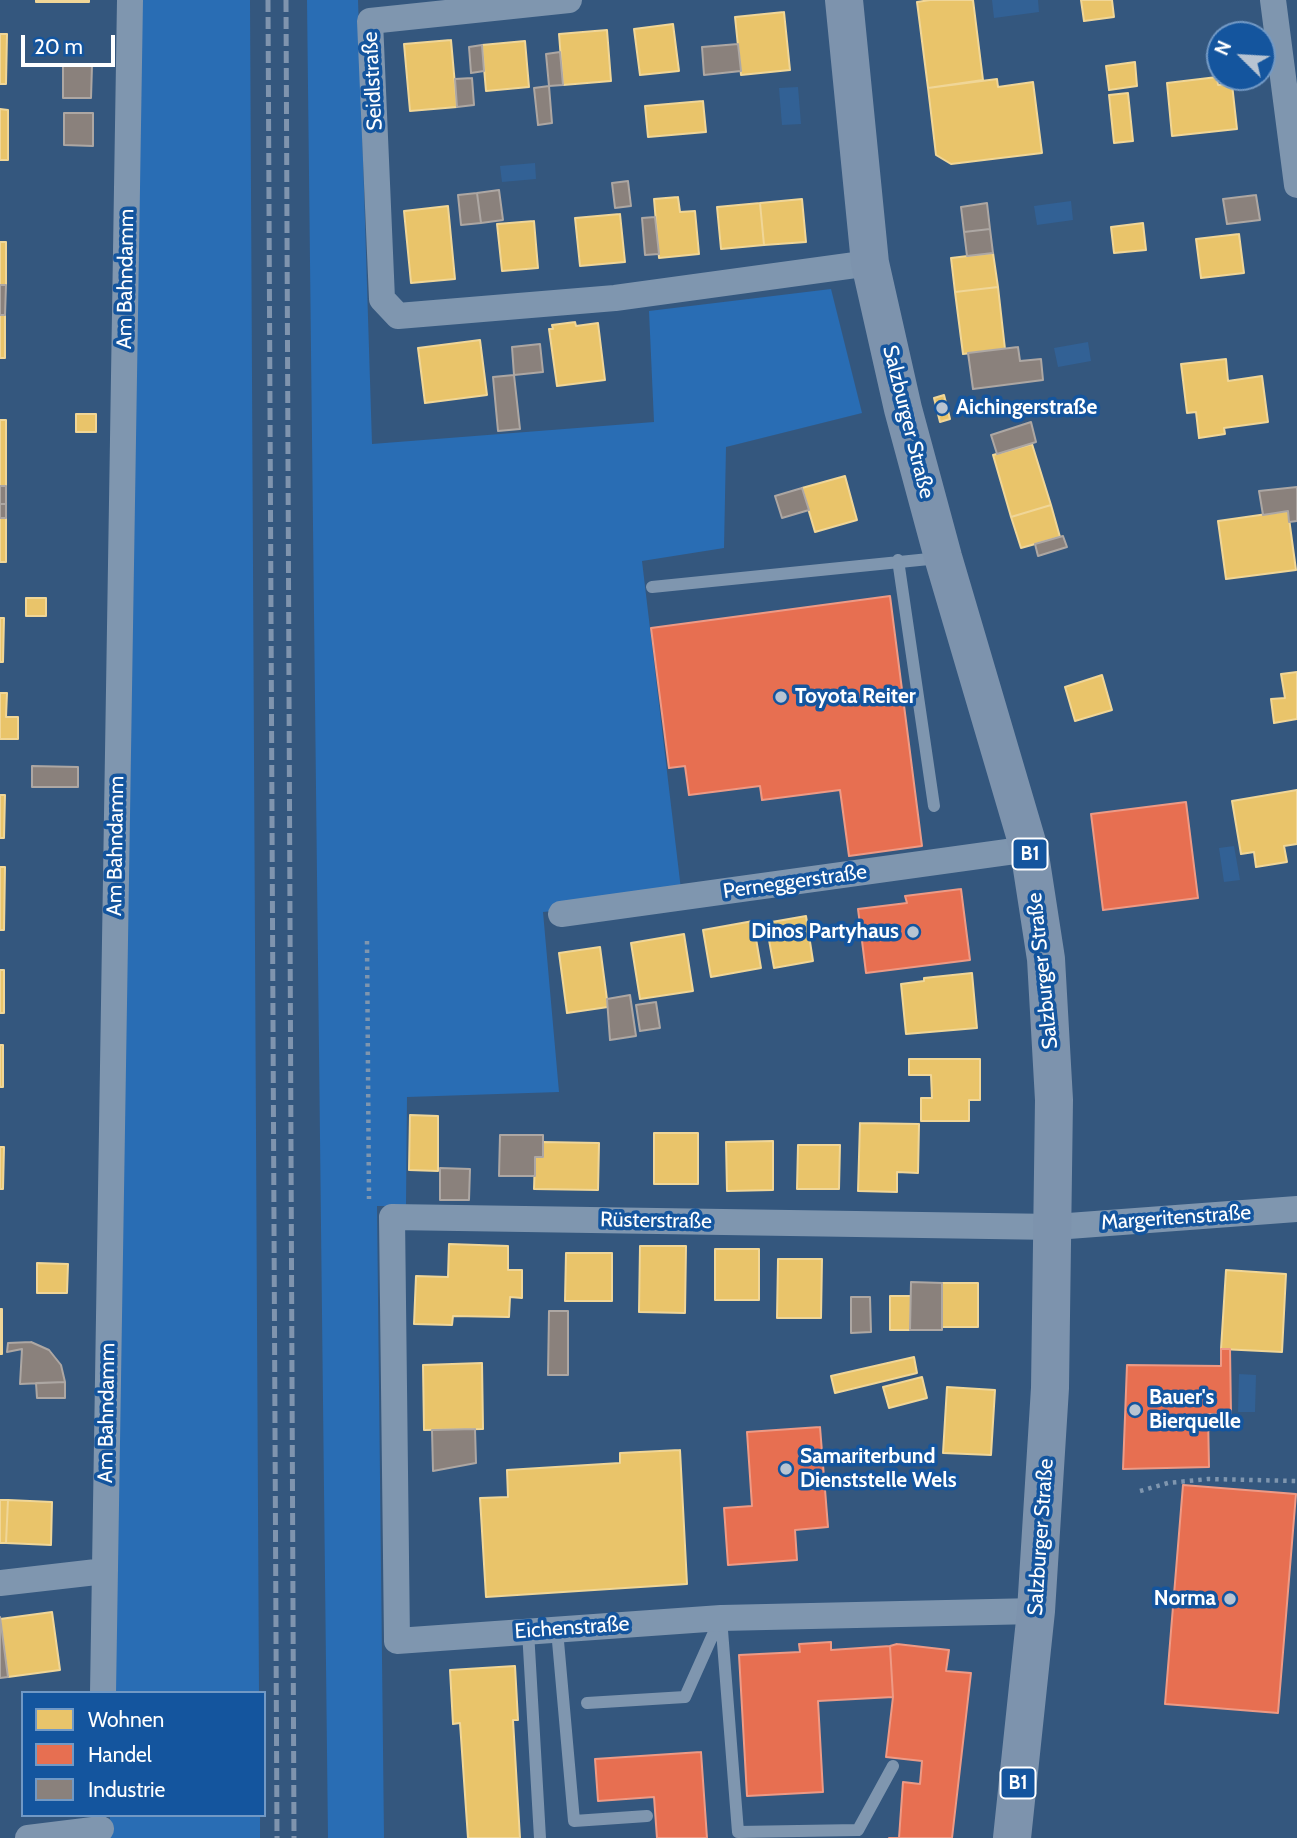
<!DOCTYPE html>
<html>
<head>
<meta charset="utf-8">
<style>
	body { margin:0 }
	#map { position:relative; width:1297px; height:1838px; overflow:hidden; background:#34577e; font-family:Cabin,sans-serif }
	canvas { display:block }
	.legend { position:absolute; left:21px; top:1691px; width:245px; height:126px; box-sizing:border-box; background:#14559e; border:2px solid #7299c5; margin:0; padding:9px 12px; list-style:none; font-size:21px; color:#fff }
	.legend li { display:flex; align-items:center; gap:14px; height:35px }
	.legend b { width:35px; border:2px solid #7299c5 }
	.north { position:absolute; left:1206px; top:21px; width:70px; height:70px; box-sizing:border-box; background:#14559e; border:2px solid #7299c5; border-radius:50%; rotate:294deg; font-size:19px; font-weight:700; line-height:28px; text-align:center; color:#fff }
	.north::after { content:''; display:block; margin:auto; width:24px; height:32px; background:#b8c4d2; clip-path:polygon(50% 0,100% 100%,50% 72%,0 100%) }
	.scale { position:absolute; left:21px; top:35px; width:94px; height:32px; box-sizing:border-box; border:4px solid #fff; border-top:0; padding-left:9px; font-size:21px; line-height:24px; white-space:nowrap; color:#fff; -webkit-text-stroke:5px #14559e; paint-order:stroke }
</style>
</head>
<body>
<div id="map">
<canvas width="1297" height="1838"></canvas>
<ul class="legend">
<li><b style="height:19px;background:#e9c46a"></b>Wohnen</li>
<li><b style="height:19px;background:#e76f51"></b>Handel</li>
<li><b style="height:19px;background:#8a817c"></b>Industrie</li>
</ul>
<div class="north">N</div>
<div class="scale">20 m</div>
</div>
<script>
const ctx = document.querySelector('canvas').getContext('2d');
ctx.lineJoin = 'round';
function paint(path, color) {
  ctx.fillStyle = color;
  ctx.fill(path, 'evenodd');
}
function toPath(rows) {
  const path = new Path2D();
  for (const r of rows) {
    path.moveTo(r[0], r[1]);
    for (let i = 2; i < r.length; i += 2) path.lineTo(r[i], r[i + 1]);
  }
  return path;
}
function strokePath(path, color, width, dash) {
  ctx.strokeStyle = color;
  ctx.lineWidth = width;
  ctx.lineCap = dash ? 'butt' : 'round';
  ctx.setLineDash(dash || []);
  ctx.stroke(path);
}
function write(font, color, halo, rows, align = 'center') {
  ctx.font = font + ' Cabin,sans-serif';
  ctx.lineWidth = 7;
  ctx.setLineDash([]);
  ctx.textBaseline = 'middle';
  ctx.strokeStyle = halo;
  ctx.fillStyle = color;
  for (const [text, x, y, turn = 0] of rows) {
    ctx.save();
    ctx.translate(x, y);
    ctx.rotate((+turn || 0) * Math.PI / 180);
    ctx.textAlign = isNaN(turn) ? turn : align;
    if (halo) ctx.strokeText(text, 0, 0);
    ctx.fillText(text, 0, 0);
    ctx.restore();
  }
}
const green = toPath([
	[136,0,250,0,259,1693,112,1693],
	[307,0,358,0,372,444,654,422,649,311,831,289,862,413,726,447,724,548,642,561,682,898,543,912,559,1092,407,1097,406,1206,377,1206,384,1838,328,1838],
	[110,1815,260,1815,260,1838,109,1838]
]);
const water = toPath([
	[992,0,1038,0,1039,12,994,18],
	[798,87,801,124,782,125,779,88],
	[535,163,536,179,502,182,500,166],
	[1071,201,1073,220,1037,225,1034,206],
	[1088,342,1091,361,1058,367,1054,348],
	[1234,846,1240,880,1224,882,1219,848],
	[1239,1374,1256,1375,1255,1412,1238,1412]
]);
const homes = toPath([
	[36,0,89,0,89,2,36,2,36,0],
	[930,0,973,0,983,80,928,88,917,2,930,0],
	[1081,0,1112,0,1114,17,1084,21,1081,0],
	[784,12,790,70,741,75,735,17,784,12],
	[673,24,679,71,640,75,634,29,673,24],
	[607,30,611,81,563,85,559,34,607,30],
	[0,34,7,34,6,84,0,84,0,34],
	[451,40,457,107,410,111,404,44,451,40],
	[525,41,529,87,486,91,482,45,525,41],
	[1135,62,1137,86,1109,90,1106,66,1135,62],
	[1217,77,1218,85,1232,84,1237,129,1172,136,1167,83,1217,77],
	[997,79,998,87,1033,82,1042,153,951,164,936,155,928,88,997,79],
	[1128,93,1133,141,1114,143,1109,95,1128,93],
	[703,101,706,132,648,137,645,106,703,101],
	[0,109,8,110,8,160,0,160,0,109],
	[678,197,680,212,695,211,699,254,659,258,654,199,678,197],
	[802,199,806,242,764,245,760,203,802,199],
	[760,203,764,245,721,249,717,207,760,203],
	[448,206,455,279,411,283,404,211,448,206],
	[620,214,625,262,580,266,575,218,620,214],
	[534,221,538,268,502,271,497,224,534,221],
	[1143,223,1146,250,1114,253,1111,227,1143,223],
	[1239,234,1244,273,1201,278,1196,239,1239,234],
	[0,242,6,242,6,285,0,285,0,242],
	[993,253,998,287,955,292,951,258,993,253],
	[998,287,1005,349,963,354,955,292,998,287],
	[0,315,5,315,5,358,0,358,0,315],
	[575,322,576,326,598,323,605,380,557,386,549,329,553,329,552,325,575,322],
	[480,340,487,395,425,403,418,348,480,340],
	[1226,359,1228,381,1262,376,1268,422,1224,428,1225,434,1199,438,1196,412,1187,413,1181,364,1226,359],
	[944,395,950,419,940,422,934,398,944,395],
	[76,414,96,414,96,432,76,432,76,414],
	[0,420,6,420,6,486,0,486,0,420],
	[1032,444,1051,505,1011,517,993,455,1032,444],
	[845,476,857,520,815,532,802,488,845,476],
	[1051,505,1060,537,1021,548,1011,517,1051,505],
	[1288,511,1296,570,1226,579,1218,521,1288,511],
	[0,518,6,518,6,562,0,562,0,518],
	[26,598,46,598,46,616,26,616,26,598],
	[0,618,4,618,3,662,0,662,0,618],
	[1297,672,1297,719,1274,723,1271,699,1285,698,1281,674,1297,672],
	[1102,675,1112,710,1075,721,1065,687,1102,675],
	[0,693,7,693,6,717,18,717,18,739,0,739,0,693],
	[1297,790,1297,844,1284,846,1287,862,1256,867,1254,852,1241,854,1232,801,1297,790],
	[0,795,5,795,4,838,0,838,0,795],
	[0,867,5,867,4,930,0,930,0,867],
	[806,916,813,961,774,968,766,923,806,916],
	[753,921,761,968,711,977,703,930,753,921],
	[684,934,693,991,640,999,631,943,684,934],
	[600,947,608,1007,567,1013,559,953,600,947],
	[0,970,4,970,4,1013,0,1013,0,970],
	[972,973,977,1028,906,1034,901,984,924,981,924,978,972,973],
	[0,1045,3,1045,3,1087,0,1087,0,1045],
	[909,1059,980,1059,980,1100,969,1100,969,1121,921,1121,921,1098,932,1098,931,1075,909,1075,909,1059],
	[410,1115,438,1116,438,1171,409,1170,410,1115],
	[860,1123,919,1124,918,1173,897,1172,897,1192,858,1191,860,1123],
	[654,1133,698,1133,698,1184,654,1184,654,1133],
	[773,1141,773,1190,727,1191,726,1142,773,1141],
	[543,1142,599,1143,598,1190,534,1189,535,1157,543,1157,543,1142],
	[798,1145,840,1145,839,1189,797,1189,798,1145],
	[0,1147,4,1147,3,1189,0,1189,0,1147],
	[449,1244,508,1246,508,1270,522,1270,522,1298,510,1297,509,1317,453,1316,452,1325,414,1324,416,1276,448,1277,449,1244],
	[640,1246,686,1246,685,1313,639,1312,640,1246],
	[715,1249,759,1249,759,1300,715,1300,715,1249],
	[566,1253,612,1253,612,1301,565,1301,566,1253],
	[778,1259,822,1259,821,1318,777,1318,778,1259],
	[37,1263,68,1264,67,1293,37,1293,37,1263],
	[1226,1270,1286,1274,1282,1352,1221,1349,1226,1270],
	[942,1283,978,1283,978,1327,942,1327,942,1283],
	[890,1296,911,1296,910,1330,890,1330,890,1296],
	[0,1309,2,1309,2,1354,0,1354,0,1309],
	[914,1357,917,1373,835,1393,831,1376,914,1357],
	[482,1363,483,1429,424,1430,423,1365,482,1363],
	[922,1377,927,1398,889,1408,883,1387,922,1377],
	[947,1387,995,1390,991,1455,943,1453,947,1387],
	[680,1450,687,1584,486,1597,480,1498,508,1497,507,1470,620,1463,620,1453,680,1450],
	[0,1500,8,1500,6,1543,0,1543,0,1500],
	[8,1500,52,1502,51,1545,6,1543,8,1500],
	[52,1612,60,1670,8,1677,0,1619,52,1612],
	[515,1666,518,1720,513,1720,520,1838,468,1838,460,1723,453,1724,450,1670,515,1666]
]);
const shops = toPath([
	[890,596,922,846,849,856,840,790,762,800,760,786,689,795,685,766,669,768,651,628,890,596],
	[1186,802,1198,898,1103,910,1091,814,1186,802],
	[961,889,970,960,866,973,858,909,907,903,905,896,961,889],
	[1221,1349,1230,1349,1231,1414,1208,1414,1209,1467,1123,1469,1127,1365,1221,1366,1221,1349],
	[820,1427,828,1527,795,1530,797,1560,728,1565,724,1508,752,1506,747,1432,820,1427],
	[1183,1485,1296,1494,1278,1713,1165,1704,1183,1485],
	[831,1642,831,1650,890,1646,893,1697,818,1701,823,1792,747,1796,739,1655,800,1652,799,1644,831,1642],
	[897,1644,949,1650,946,1671,971,1673,952,1838,889,1838,899,1838,903,1782,920,1784,922,1761,886,1757,893,1697,890,1646,897,1644],
	[701,1752,707,1838,657,1838,654,1797,598,1801,595,1759,701,1752]
]);
const industry = toPath([
	[738,44,741,71,704,75,702,47,738,44],
	[482,45,484,71,471,73,469,47,482,45],
	[560,52,563,85,549,86,546,54,560,52],
	[63,65,92,66,91,98,63,98,63,65],
	[472,78,474,105,457,107,455,79,472,78],
	[549,86,552,123,538,125,534,88,549,86],
	[64,113,93,113,93,146,64,145,64,113],
	[628,181,631,206,615,208,612,183,628,181],
	[499,190,503,220,481,223,477,193,499,190],
	[477,193,481,223,461,225,458,195,477,193],
	[1256,195,1260,220,1227,224,1223,199,1256,195],
	[987,203,990,229,964,232,961,207,987,203],
	[655,217,659,254,645,255,642,218,655,217],
	[990,229,993,253,967,256,964,232,990,229],
	[0,285,6,285,5,315,0,315,0,285],
	[540,344,543,372,514,375,512,347,540,344],
	[1018,347,1020,361,1041,359,1043,380,973,389,968,353,1018,347],
	[514,375,520,429,498,431,493,377,514,375],
	[1031,422,1036,442,997,454,991,435,1031,422],
	[0,486,6,486,6,504,0,504,0,486],
	[1297,487,1297,521,1289,522,1288,511,1263,515,1259,491,1297,487],
	[802,488,809,510,782,518,775,496,802,488],
	[0,504,6,504,6,518,0,518,0,504],
	[1063,536,1067,547,1038,556,1035,544,1063,536],
	[32,766,78,767,78,787,32,787,32,766],
	[630,995,636,1036,610,1040,607,999,630,995],
	[656,1002,660,1028,640,1031,636,1005,656,1002],
	[500,1135,543,1135,543,1157,535,1157,535,1176,499,1176,500,1135],
	[440,1168,470,1169,469,1200,440,1200,440,1168],
	[911,1282,942,1283,942,1330,910,1330,911,1282],
	[851,1297,870,1297,871,1332,851,1333,851,1297],
	[549,1311,568,1311,568,1375,548,1375,549,1311],
	[31,1342,49,1350,61,1365,65,1382,20,1384,22,1349,7,1352,8,1343,31,1342],
	[65,1382,65,1398,37,1398,36,1383,65,1382],
	[475,1429,476,1463,433,1471,432,1430,475,1429],
	[0,1617,8,1677,0,1678,0,1617]
]);
const path = toPath([
	[367,941,369,1199],
	[1140,1491,1168,1483,1208,1479,1297,1481]
]);
const service = toPath([
	[898,560,934,806],
	[652,587,939,558],
	[721,1618,738,1832,858,1830,893,1766],
	[557,1630,574,1821,647,1816],
	[528,1631,540,1838],
	[587,1703,685,1697,719,1621]
]);
const minor = toPath([
	[569,0,370,21,382,299,398,316,615,298,870,263],
	[1273,0,1297,185],
	[561,914,1029,849],
	[0,1583,105,1571],
	[1036,1611,721,1618,397,1641,392,1217,1055,1227,1297,1209],
	[103,1693,130,0],
	[28,1838,101,1829]
]);
const primary = toPath([
	[844,0,870,263,903,409,943,557,1029,849,1046,959,1054,1100,1050,1388,1036,1611,1012,1838]
]);
const rail = toPath([
	[268,0,277,1838],
	[286,0,294,1838]
]);
const markers = [
	[942,408,7,"#b8c4d2"],
	[781,697,7,"#b8c4d2"],
	[913,932,7,"#b8c4d2"],
	[1135,1410,7,"#b8c4d2"],
	[786,1469,7,"#b8c4d2"],
	[1230,1599,7,"#b8c4d2"]
];
const shields = [
	[1030,854,35],
	[1018,1783,35]
];
const shieldNames = [
	["B1",1030,854],
	["B1",1018,1783]
];
const streetNames = [
	["Seidlstraße",373,81,-93],
	["Am Bahndamm",126,279,-89],
	["Salzburger Straße",908,422,76],
	["Am Bahndamm",116,846,-89],
	["Perneggerstraße",795,882,-8],
	["Salzburger Straße",1043,971,-96],
	["Margeritenstraße",1176,1218,-4],
	["Rüsterstraße",656,1221,1],
	["Am Bahndamm",107,1413,-89],
	["Salzburger Straße",1041,1537,-86],
	["Eichenstraße",572,1628,-4]
];
const poiNames = [
	["Aichingerstraße",956,408],
	["Toyota Reiter",795,697],
	["Dinos Partyhaus",899,932,"right"],
	["Bauer's",1149,1398],
	["Bierquelle",1149,1422],
	["Samariterbund",800,1457],
	["Dienststelle Wels",800,1481],
	["Norma",1216,1599,"right"]
];
paint(green, '#296db4');
paint(water, '#326195');
paint(homes, '#e9c46a');
strokePath(homes, '#f0d697', 2);
paint(shops, '#e76f51');
strokePath(shops, '#ee9a85', 2);
paint(industry, '#8a817c');
strokePath(industry, '#ada7a3', 2);
strokePath(path, '#7f96af', 4.5, [3.5, 5]);
strokePath(service, '#7f96af', 12);
strokePath(minor, '#7f96af', 26);
strokePath(primary, '#7d93ad', 38);
strokePath(rail, '#7f94ae', 5, [12, 5]);
for (const [x, y, r, color] of markers) {
  const dot = new Path2D();
  dot.arc(x, y, r, 0, 2 * Math.PI);
  ctx.fillStyle = color;
  ctx.fill(dot);
  strokePath(dot, '#14559e', 2.5);
}
for (const [x, y, w] of shields) {
  const box = new Path2D();
  box.roundRect(x - w / 2, y - 15.5, w, 31, 5);
  ctx.fillStyle = '#14559e';
  ctx.fill(box);
  strokePath(box, '#fff', 2);
}
write('bold 19px', '#fff', null, shieldNames);
write('21px', '#fff', '#14559e', streetNames);
write('bold 21px', '#fff', '#14559e', poiNames, 'left');
</script>
</body>
</html>
